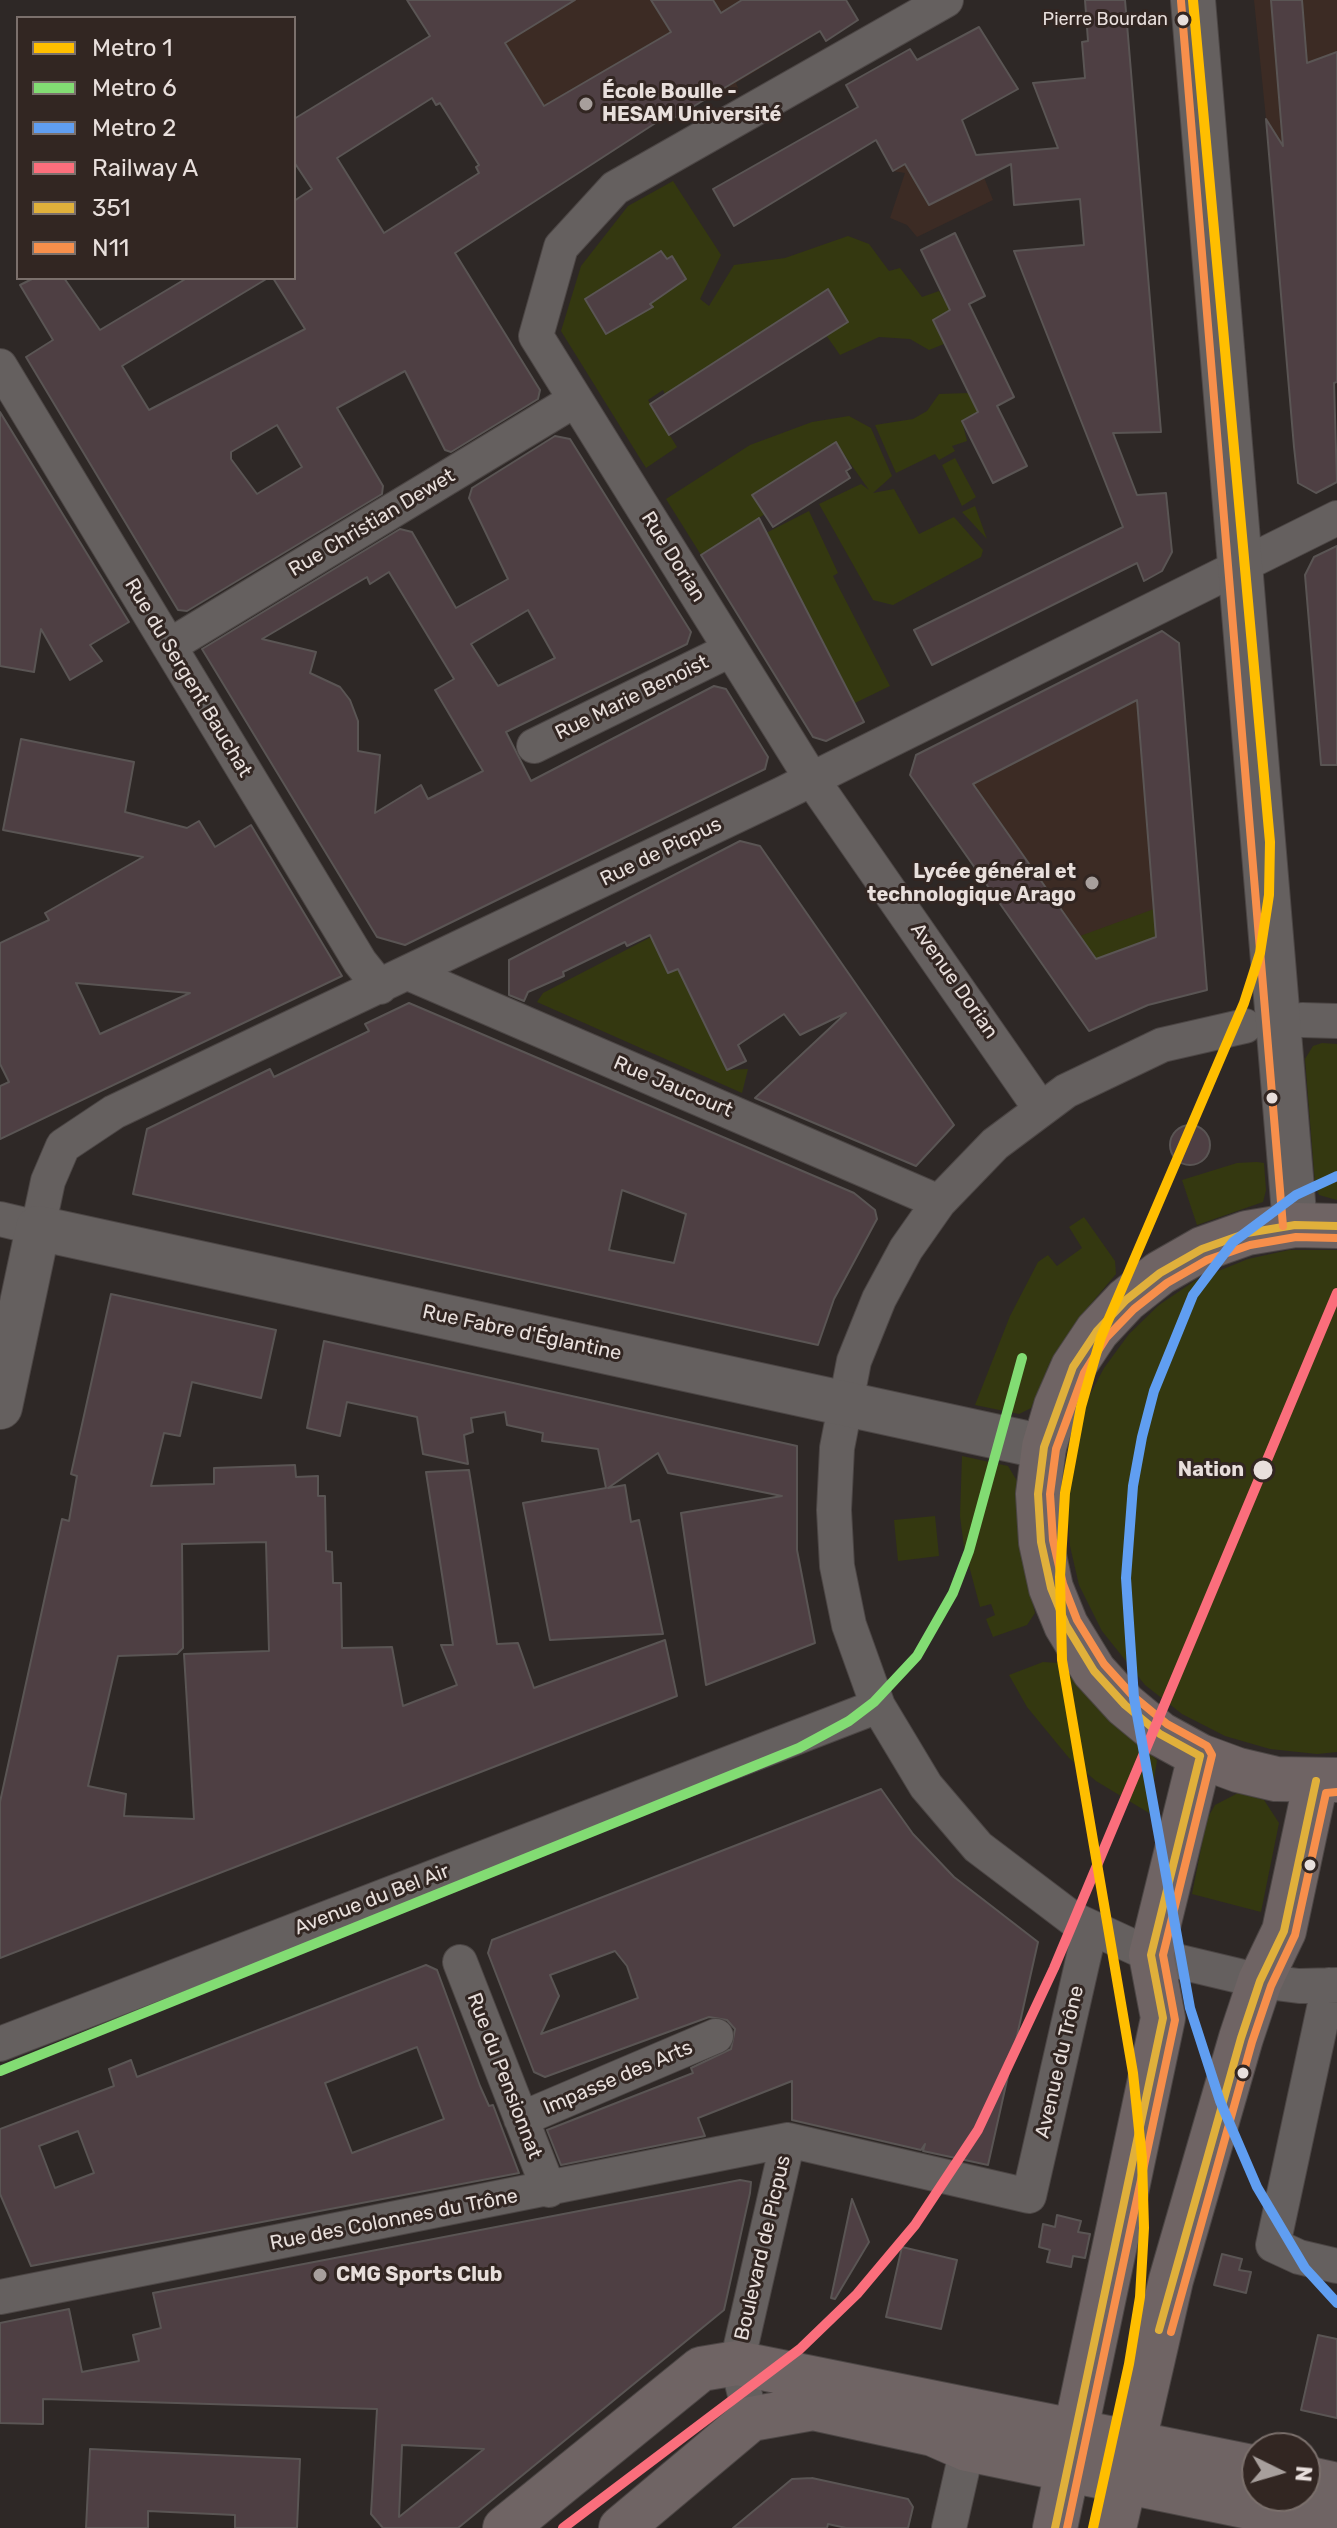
<!DOCTYPE html>
<html>
<head>
<meta charset="utf-8">
<style>
	body { margin:0 }
	#map { position:relative; width:1337px; height:2528px; overflow:hidden; background:#2e2826; font-family:Rubik,sans-serif }
	canvas { display:block }
	.legend { position:absolute; left:16px; top:16px; width:280px; height:264px; box-sizing:border-box; background:#322622; border:2px solid #7b706c; margin:0; padding:10px 14px; list-style:none; font-size:24px; color:#e8dfdc }
	.legend li { display:flex; align-items:center; gap:16px; height:40px }
	.legend b { width:40px; border:2px solid #7b706c }
	.north { position:absolute; left:1241px; top:2432px; width:80px; height:80px; box-sizing:border-box; background:#322622; border:2px solid #7b706c; border-radius:50%; rotate:95deg; font-size:22px; font-weight:700; line-height:32px; text-align:center; color:#e8dfdc }
	.north::after { content:''; display:block; margin:auto; width:28px; height:36px; background:#a79f9c; clip-path:polygon(50% 0,100% 100%,50% 72%,0 100%) }
</style>
</head>
<body>
<div id="map">
<canvas width="1337" height="2528"></canvas>
<ul class="legend">
<li><b style="height:10px;background:#ffbe00"></b>Metro 1</li>
<li><b style="height:10px;background:#82dc73"></b>Metro 6</li>
<li><b style="height:10px;background:#609ef1"></b>Metro 2</li>
<li><b style="height:10px;background:#fb6e7c"></b>Railway A</li>
<li><b style="height:10px;background:#e0b03b"></b>351</li>
<li><b style="height:10px;background:#f78f4b"></b>N11</li>
</ul>
<div class="north">N</div>
</div>
<script>
const ctx = document.querySelector('canvas').getContext('2d');
ctx.lineJoin = 'round';
function paint(path, color) {
  ctx.fillStyle = color;
  ctx.fill(path, 'evenodd');
}
function toPath(rows) {
  const path = new Path2D();
  for (const r of rows) {
    if (r.length === 3) {
      path.moveTo(r[0] + r[2], r[1]);
      path.arc(r[0], r[1], r[2], 0, 2 * Math.PI);
      continue;
    }
    path.moveTo(r[0], r[1]);
    for (let i = 2; i < r.length; i += 2) path.lineTo(r[i], r[i + 1]);
  }
  return path;
}
function strokePath(path, color, width, dash) {
  ctx.strokeStyle = color;
  ctx.lineWidth = width;
  ctx.lineCap = dash ? 'butt' : 'round';
  ctx.setLineDash(dash || []);
  ctx.stroke(path);
}
function write(font, color, halo, rows, align = 'center') {
  ctx.font = font + ' Rubik,sans-serif';
  ctx.lineWidth = 6;
  ctx.setLineDash([]);
  ctx.textBaseline = 'middle';
  ctx.strokeStyle = halo;
  ctx.fillStyle = color;
  for (const [text, x, y, turn = 0] of rows) {
    ctx.save();
    ctx.translate(x, y);
    ctx.rotate((+turn || 0) * Math.PI / 180);
    ctx.textAlign = isNaN(turn) ? turn : align;
    if (halo) ctx.strokeText(text, 0, 0);
    ctx.fillText(text, 0, 0);
    ctx.restore();
  }
}
const built = toPath([
	[407,0,846,0,858,20,826,41,820,32,736,83,738,88,721,98,718,93,674,118,671,113,534,202],
	[1254,0,1337,0,1337,233,1266,119],
	[910,49,952,116,964,127,993,200,917,237,907,225,890,218,905,173,893,171,846,85],
	[1162,631,1179,643,1207,990,1148,1005,1089,1031,910,775,916,755]
]);
const green = toPath([
	[673,181,721,255,700,299,709,306,734,265,785,258,848,236,869,244,889,271,900,268,922,297,939,291,950,310,933,320,944,344,929,350,910,339,879,337,840,355,826,335,827,290,665,394,663,390,648,400,677,447,646,468,561,331,581,266,628,206],
	[969,393,978,412,962,421,967,441,952,446,955,451,939,460,935,454,896,473,875,425,913,419,927,411,939,394],
	[849,416,871,428,892,476,873,493,894,489,919,534,954,517,983,550,981,557,893,605,873,600,819,504,861,484,869,490,836,443,753,495,765,514,701,555,666,499,750,445,812,422],
	[955,458,976,497,962,506,942,465],
	[975,506,987,539,962,512],
	[809,511,838,573,833,576,890,686,855,703,766,533],
	[1154,909,1156,937,1096,959,1080,936],
	[651,937,668,973,678,969,727,1070,748,1069,742,1093,537,1002,543,993],
	[1322,1043,1337,1044,1337,1200,1319,1195,1315,1184,1305,1059,1313,1046],
	[1257,1162,1264,1163,1266,1190,1263,1202,1197,1225,1182,1180,1237,1163],
	[1084,1217,1115,1261,1116,1274,1078,1319,1050,1362,1031,1408,1019,1414,975,1405,1010,1316,1038,1262,1048,1255,1057,1266,1082,1248,1069,1227],
	[1289,1250,1337,1250,1337,1752,1317,1754,1270,1749,1225,1736,1182,1714,1145,1685,1102,1631,1079,1585,1070,1546,1066,1498,1071,1451,1084,1406,1104,1368,1129,1334,1159,1305,1196,1280,1248,1259],
	[962,1456,1008,1466,1017,1481,1022,1558,1035,1613,1027,1625,993,1637,986,1619,995,1615,991,1604,980,1607,964,1547,960,1516],
	[935,1516,939,1556,898,1561,894,1520],
	[1043,1662,1059,1663,1067,1668,1093,1702,1157,1760,1149,1813,1096,1781,1069,1758,1027,1707,1009,1675],
	[1238,1793,1264,1800,1279,1823,1261,1912,1192,1894,1207,1819,1215,1805]
]);
const building = toPath([
	[407,0,575,0,505,43,544,106,671,32,651,0,713,0,721,13,742,0,846,0,858,20,826,41,820,31,674,118,671,113,455,253,540,390,538,399,451,452,445,450,405,371,337,408,383,486,382,494,187,611,178,610,26,357,53,340,20,285,34,278,64,278,100,330,187,278,268,278,122,366,149,410,305,329,273,278,294,278,294,201,312,189,294,162,294,119,430,36,407,0],
	[432,98,436,105,440,103,479,165,476,167,479,173,384,233,337,158,432,98],
	[277,425,302,467,257,494,231,459,231,452,277,425],
	[1085,0,1125,0,1161,432,1113,433,1137,495,1166,493,1172,552,1162,571,1144,581,1137,563,932,665,914,630,1123,527,1014,251,1084,245,1080,199,1014,205,1011,164,929,205,905,164,893,171,876,140,734,226,713,189,858,107,846,85,910,49,917,60,979,27,1018,89,962,120,976,155,1058,148,1033,83,1085,78,1082,42,1088,41,1085,0],
	[1271,0,1302,0,1307,63,1337,52,1337,382,1334,383,1337,482,1316,493,1298,483,1294,447,1266,119,1283,146,1271,0],
	[955,233,985,296,969,304,1014,397,997,406,1027,466,993,483,962,421,978,412,933,320,950,310,921,250,955,233],
	[661,251,667,259,672,256,686,279,650,304,653,307,606,334,585,299,661,251],
	[828,289,848,322,669,435,650,404,828,289],
	[0,412,129,622,90,645,102,661,70,680,41,629,34,672,0,666,0,412],
	[555,436,570,439,691,632,687,644,506,732,531,781,714,686,726,689,768,757,765,769,405,945,377,937,202,649,400,529,412,532,456,608,508,579,469,498,472,488,555,436],
	[389,572,454,679,435,690,483,771,428,799,421,785,375,813,380,755,358,751,358,721,350,700,340,687,310,673,316,652,262,639,367,577,370,584,389,572],
	[528,610,555,658,498,686,471,644,528,610],
	[836,442,851,468,846,471,850,478,773,527,752,495,836,442],
	[759,518,864,722,826,741,813,737,701,555,759,518],
	[1337,546,1337,765,1321,765,1305,575,1314,557,1337,546],
	[1162,631,1179,643,1207,990,1148,1005,1089,1031,910,775,916,755,1162,631],
	[1137,700,1156,937,1096,959,973,784,1137,700],
	[21,739,134,762,125,812,187,828,199,821,215,847,251,825,342,976,0,1139,0,1086,9,1082,0,1064,0,943,49,920,45,913,143,857,3,830,21,739],
	[76,983,190,993,100,1034,76,983],
	[740,841,760,846,954,1125,916,1166,755,1098,846,1013,800,1035,784,1014,738,1045,746,1061,727,1070,678,969,668,973,650,935,627,946,625,942,563,972,564,976,528,992,524,1001,509,995,509,960,740,841],
	[409,1003,854,1193,875,1210,877,1219,834,1299,818,1345,133,1194,147,1129,270,1069,274,1077,369,1031,365,1024,409,1003],
	[622,1190,686,1214,674,1263,609,1250,622,1190],
	[1190,1145,20],
	[111,1294,276,1330,261,1398,192,1382,180,1436,164,1433,151,1486,214,1484,214,1468,295,1465,296,1477,318,1476,318,1496,325,1496,326,1551,332,1552,333,1583,341,1583,342,1648,392,1647,403,1706,457,1685,441,1645,453,1645,426,1472,469,1470,497,1644,518,1643,534,1688,665,1640,677,1696,0,1958,0,1802,62,1519,69,1521,77,1476,71,1474,111,1294],
	[266,1542,269,1651,184,1654,194,1819,124,1816,126,1794,88,1786,118,1656,177,1654,183,1648,182,1544,266,1542],
	[324,1341,797,1446,797,1550,815,1643,706,1685,681,1513,782,1496,668,1473,658,1453,608,1488,625,1485,631,1522,639,1520,663,1634,550,1640,523,1503,606,1488,598,1449,542,1441,543,1433,507,1425,505,1412,471,1418,473,1432,464,1435,468,1464,423,1454,417,1417,347,1402,340,1436,307,1428,324,1341],
	[881,1789,913,1834,954,1877,1038,1942,988,2165,923,2151,925,2144,921,2150,792,2120,792,2081,698,2118,705,2136,561,2165,547,2130,693,2073,691,2068,731,2049,735,2029,727,2020,709,2017,545,2077,534,2072,488,1953,492,1940,881,1789],
	[615,1951,627,1966,638,1998,541,2034,559,1996,550,1975,615,1951],
	[426,1965,437,1970,480,2086,489,2106,493,2105,519,2173,31,2266,0,2194,0,2129,114,2086,109,2069,131,2060,137,2077,426,1965],
	[417,2047,444,2119,352,2153,325,2083,417,2047],
	[78,2131,94,2173,55,2188,39,2146,78,2131],
	[740,2180,751,2182,750,2193,724,2310,458,2528,383,2528,371,2514,377,2409,43,2399,43,2424,0,2423,0,2323,69,2309,82,2372,139,2361,133,2335,161,2328,153,2293,740,2180],
	[402,2445,484,2449,399,2517,402,2445],
	[852,2199,869,2242,835,2299,831,2298,852,2199],
	[1057,2215,1081,2221,1078,2232,1090,2234,1085,2258,1073,2256,1071,2267,1047,2262,1050,2250,1039,2247,1043,2224,1055,2227,1057,2215],
	[902,2247,957,2260,941,2329,886,2317,902,2247],
	[1222,2254,1242,2259,1239,2270,1251,2272,1246,2293,1214,2285,1222,2254],
	[1318,2335,1337,2339,1337,2418,1301,2410,1318,2335],
	[90,2449,300,2459,297,2528,235,2528,235,2515,148,2511,148,2528,86,2528,90,2449],
	[812,2478,908,2499,913,2507,908,2528,846,2528,828,2524,827,2528,733,2528,792,2479,812,2478]
]);
const street = toPath([
	[946,0,615,188,561,247,536,336,811,778,1040,1108],
	[0,366,360,962,380,987],
	[169,646,575,400],
	[534,746,730,650],
	[408,973,939,1202],
	[1302,1020,1337,1021],
	[1245,1026,1162,1045,1066,1091,995,1144,939,1202,906,1249,879,1299,854,1361,837,1448,834,1510,837,1566,849,1625,878,1706,926,1786,978,1847,1073,1919,1151,1955,1260,1981,1299,1986,1337,1985],
	[0,1219,38,1228,48,1181,63,1146,114,1112,782,794,1337,518],
	[460,1962,549,2190],
	[1329,1985,1273,2245,1299,2257,1337,2266],
	[0,2044,878,1706],
	[521,2119,716,2036],
	[0,2297,788,2140,1029,2196,1090,1929],
	[751,2419,737,2363,788,2140],
	[949,2528,972,2427]
]);
const secondary = toPath([
	[1193,0,1295,1225],
	[0,1407,38,1228,1044,1447]
]);
const primary = toPath([
	[1337,1226,1295,1225,1247,1233,1202,1249,1160,1273,1126,1300,1097,1331,1073,1367,1056,1406,1044,1447,1038,1494,1041,1542,1051,1588,1066,1625,1094,1671,1125,1705,1160,1734,1200,1756,1238,1770,1276,1779,1337,1780],
	[1305,2478,1337,2485],
	[505,2528,701,2369,737,2363,1257,2468],
	[621,2528,751,2419,813,2408,933,2434,967,2449,1337,2525],
	[1055,2528,1163,2018,1151,1955,1200,1756],
	[1114,2528,1171,2280,1241,2038,1260,1981,1284,1931,1316,1781]
]);
const bus1 = toPath([
	[1200,1756,1160,1734,1125,1705,1094,1671,1066,1625,1051,1588,1041,1542,1038,1494,1044,1447,1073,1367,1097,1331,1126,1300,1160,1273,1202,1249,1247,1233,1295,1225,1337,1226],
	[1159,2330,1241,2038,1260,1981,1284,1931,1316,1781],
	[1055,2528,1163,2018,1151,1955,1200,1756]
]);
const bus2 = toPath([
	[1181,1,1283,1226],
	[1171,2332,1252,2042,1271,1986,1295,1935,1326,1793,1337,1792],
	[1067,2528,1175,2020,1163,1955,1212,1755,1207,1746,1167,1724,1133,1696,1104,1664,1077,1620,1063,1584,1053,1540,1050,1494,1056,1449,1084,1373,1106,1338,1134,1309,1167,1283,1207,1260,1250,1245,1296,1237,1337,1238]
]);
const rail1 = toPath([
	[563,2528,800,2349,857,2294,915,2225,978,2130,1054,1968,1337,1293]
]);
const metro1 = toPath([
	[1093,2528,1129,2364,1140,2297,1144,2228,1142,2158,1133,2073,1062,1660,1060,1577,1065,1493,1081,1407,1101,1337,1244,1003,1260,953,1269,895,1270,842,1193,0]
]);
const metro2 = toPath([
	[0,2071,799,1748,849,1721,874,1702,917,1656,953,1593,969,1551,1022,1358]
]);
const metro3 = toPath([
	[1337,1176,1296,1195,1233,1242,1193,1295,1154,1391,1142,1437,1133,1486,1126,1578,1134,1698,1190,2008,1220,2101,1257,2187,1305,2268,1337,2303]
]);
const markers = [
	[1183,20,7,"#e8dfdc"],
	[586,104,8,"#a79f9c"],
	[1092,883,8,"#a79f9c"],
	[1272,1098,7,"#e8dfdc"],
	[1263,1470,11,"#e8dfdc"],
	[1310,1865,7,"#e8dfdc"],
	[1243,2073,7,"#e8dfdc"],
	[320,2275,8,"#a79f9c"]
];
const busNames = [
	["Pierre Bourdan",1168,20]
];
const poiNames = [
	["École Boulle -",602,92],
	["HESAM Université",602,115],
	["Lycée général et",1076,872,"right"],
	["technologique Arago",1076,895,"right"],
	["CMG Sports Club",336,2275]
];
const streetNames = [
	["Rue Christian Dewet",372,523,-31],
	["Rue Dorian",673,557,58],
	["Rue du Sergent Bauchat",188,678,59],
	["Rue Marie Benoist",632,698,-26],
	["Rue de Picpus",661,852,-26],
	["Avenue Dorian",954,981,55],
	["Rue Jaucourt",673,1087,23],
	["Rue Fabre d'Églantine",522,1333,12],
	["Avenue du Bel Air",372,1900,-21],
	["Avenue du Trône",1060,2062,-77],
	["Rue du Pensionnat",504,2076,69],
	["Impasse des Arts",618,2078,-23],
	["Rue des Colonnes du Trône",394,2220,-11],
	["Boulevard de Picpus",763,2248,-77]
];
const stopNames = [
	["Nation",1244,1470]
];
paint(built, '#3c2b24');
paint(green, '#343810');
paint(building, '#4e3f43');
strokePath(building, '#5a5554', 2);
strokePath(street, '#4c4645', 36);
strokePath(secondary, '#4c4645', 46);
strokePath(primary, '#4c4645', 46);
strokePath(street, '#65605f', 34);
strokePath(secondary, '#65605f', 44);
strokePath(primary, '#6f6464', 44);
strokePath(bus1, '#e0b03b', 8);
strokePath(bus2, '#f78f4b', 8);
strokePath(rail1, '#fb6e7c', 10);
strokePath(metro1, '#ffbe00', 10);
strokePath(metro2, '#82dc73', 10);
strokePath(metro3, '#609ef1', 10);
for (const [x, y, r, color] of markers) {
  const dot = new Path2D();
  dot.arc(x, y, r, 0, 2 * Math.PI);
  ctx.fillStyle = color;
  ctx.fill(dot);
  strokePath(dot, '#322622', 3);
}
write('18px', '#e8dfdc', '#322622', busNames, 'right');
write('bold 20px', '#e8dfdc', '#322622', poiNames, 'left');
write('20px', '#e8dfdc', '#322622', streetNames);
write('bold 20px', '#e8dfdc', '#322622', stopNames, 'right');
</script>
</body>
</html>
